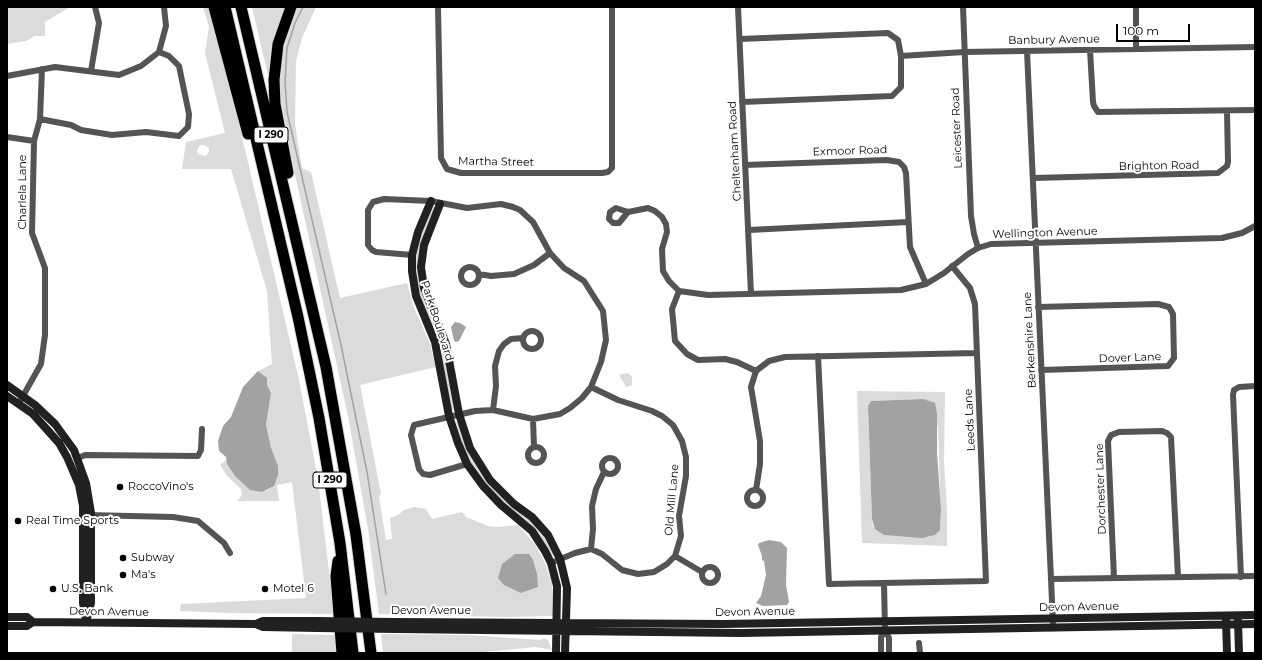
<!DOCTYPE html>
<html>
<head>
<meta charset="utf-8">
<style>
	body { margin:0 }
	#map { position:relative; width:1262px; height:660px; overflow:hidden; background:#fff; font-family:Montserrat,sans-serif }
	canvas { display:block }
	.frame { position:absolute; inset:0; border:8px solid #000; pointer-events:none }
	.scale { position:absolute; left:1116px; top:24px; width:74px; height:18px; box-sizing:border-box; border:2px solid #000; border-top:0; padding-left:5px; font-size:12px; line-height:14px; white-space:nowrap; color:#000; -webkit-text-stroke:3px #fff; paint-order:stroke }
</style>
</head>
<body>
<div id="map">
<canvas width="1262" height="660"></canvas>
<div class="frame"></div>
<div class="scale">100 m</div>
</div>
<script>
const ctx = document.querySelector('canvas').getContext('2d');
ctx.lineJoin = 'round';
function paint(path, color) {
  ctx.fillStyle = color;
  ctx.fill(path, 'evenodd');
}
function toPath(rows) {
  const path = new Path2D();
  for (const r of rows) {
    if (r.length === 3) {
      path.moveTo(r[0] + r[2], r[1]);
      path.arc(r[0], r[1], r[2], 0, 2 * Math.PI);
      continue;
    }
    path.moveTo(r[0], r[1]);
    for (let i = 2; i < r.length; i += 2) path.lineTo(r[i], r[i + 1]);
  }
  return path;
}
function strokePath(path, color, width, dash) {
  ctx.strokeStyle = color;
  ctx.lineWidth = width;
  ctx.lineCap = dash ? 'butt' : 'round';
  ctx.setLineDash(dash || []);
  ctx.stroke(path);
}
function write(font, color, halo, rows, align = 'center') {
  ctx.font = font + ' Montserrat,sans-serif';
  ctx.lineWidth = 4;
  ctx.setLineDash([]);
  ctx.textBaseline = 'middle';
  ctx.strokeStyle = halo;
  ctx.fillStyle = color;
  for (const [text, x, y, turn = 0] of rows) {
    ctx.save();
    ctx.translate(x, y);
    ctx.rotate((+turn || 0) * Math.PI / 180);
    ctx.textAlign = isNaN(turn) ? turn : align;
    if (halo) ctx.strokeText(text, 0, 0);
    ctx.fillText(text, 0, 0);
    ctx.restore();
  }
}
const green = toPath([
	[7,7,70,7,45,22,45,36,35,36,26,41,7,44],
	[203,7,210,7,219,39,299,380,318,479,334,614,231,613,180,611,181,604,306,598,292,482,277,485,279,501,237,501,242,495,241,489,227,476,220,465,226,460,227,464,266,491,274,486,271,449,266,425,271,393,260,372,258,371,272,364,267,291,231,169,182,169,186,142,225,133,205,53,209,27],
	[200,145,204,145,209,148,209,152,206,156,198,154,197,150],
	[252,7,286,7,270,84],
	[295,7,316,7,302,38,296,61,295,124,302,168,311,172,340,298,407,283,413,305,430,344,436,367,360,385,381,494,379,497,386,540,392,539,390,518,398,515,404,510,414,507,426,509,432,519,462,512,466,517,488,526,498,527,518,525,535,544,545,563,552,583,553,616,503,617,379,614,368,529,348,416,281,111,278,83,280,58,287,31],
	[432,206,434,206,435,208,422,241,421,292,442,343,454,408,453,410,451,408,439,345,420,299,415,262,417,243],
	[628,373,632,377,632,385,626,387,619,375],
	[857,391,945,392,944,461,947,511,947,546,862,543],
	[923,399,938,427,941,523,929,537,884,535,873,526,872,519,868,408,871,401],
	[456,422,458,423,474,461,480,472,528,518,544,537,554,556,552,556,513,511,489,488,472,466,465,452],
	[292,634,336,635,337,653,292,653],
	[381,634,468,635,541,640,543,638,548,640,552,650,536,647,473,653,383,653]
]);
const water = toPath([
	[455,322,460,323,466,327,459,341,456,342,454,341,451,327],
	[258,371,267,378,267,385,271,393,266,425,271,448,278,466,278,475,274,486,262,492,250,490,235,476,227,464,226,457,219,451,218,441,223,426,231,417,243,387],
	[923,399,935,403,937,414,937,453,941,510,940,530,935,535,922,538,884,535,875,529,872,519,868,406,871,401],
	[769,540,781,542,787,548,786,585,789,602,787,605,763,606,756,603,761,596,766,575,764,561,762,560,762,556,758,545,759,543],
	[515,554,529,554,533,560,537,574,538,587,521,593,504,585,498,578,502,564]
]);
const stream = toPath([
	[303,7,295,23,287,48,285,82,287,112,341,345,367,472,386,594]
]);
const street = toPath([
	[438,7,441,158,447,169,461,173,602,173,608,172,612,168,612,7],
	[738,7,751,294],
	[963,7,971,216,974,234,978,248],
	[1136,7,1136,49],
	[740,39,888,33,898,40,901,56,901,87,892,96,742,102],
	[1090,50,1093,102,1094,106,1098,112,1255,110],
	[1027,51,1053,623],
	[901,56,964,52,1255,47],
	[91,71,99,23,95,7],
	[7,76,55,67,119,75,141,66,159,52,166,26,164,7],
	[40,119,71,125,81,130,112,135,146,132,179,136,188,127,189,114,179,66,169,56,159,52],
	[7,137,34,141],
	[745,165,887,160,899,162,904,167,906,173,910,247,926,284],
	[1034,178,1218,173,1227,166,1228,162,1227,111],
	[628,212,619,223,613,223,609,219,610,212,616,208,628,212,648,208,655,211,662,217,666,224,667,232,662,249,663,271,669,281,679,291],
	[749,230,908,222],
	[412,255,376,252,372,250,368,245,368,210,373,202,384,199,431,201,467,208,501,204,513,207,520,210,533,222,550,253,564,268,584,281,603,311,606,340,601,362,591,387,582,398,570,408,560,414,533,419,493,410,475,411,414,425,411,435,419,469,423,474,430,475,467,464],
	[470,276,9],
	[479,274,491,276,514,274,534,265,550,253],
	[679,291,708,295,901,290,926,284,944,273,968,254,978,248,991,244,1222,238,1242,233,1255,226],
	[679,291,672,309,675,341,687,354,698,360,725,359,737,362,756,371,769,361,785,357,977,353],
	[1038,307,1158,304,1169,307,1173,314,1174,358,1168,366,1041,370],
	[532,340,9],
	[818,356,829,584,986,581,975,304,970,288,952,266],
	[756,371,751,387,760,441,760,464,756,490],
	[19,403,41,364,45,335,45,268,32,233,34,141,40,119,42,69],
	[493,410,496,386,495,366,499,351,504,344,511,339,523,338],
	[533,419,534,447],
	[536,455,8],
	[610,466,8],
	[78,458,85,455,198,456,201,450,202,429],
	[755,498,8],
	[87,515,173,517,198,521,224,543,230,553],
	[591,549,593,529,592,506,596,489,604,472],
	[675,556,702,572],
	[551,563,575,553,591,549,602,554,622,570,638,574,654,572,667,564,675,556,681,536,679,516,686,476,686,457,682,441,673,425,662,416,652,411,618,400,591,387],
	[710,575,8],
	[1241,577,1233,395,1234,390,1239,387,1255,386],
	[1114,578,1108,441,1111,435,1119,432,1162,431,1167,433,1171,437,1178,577],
	[1051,579,1255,576],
	[884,583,885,630,889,638,889,653],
	[919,643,920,653],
	[881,653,881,637,885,630]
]);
const secondary = toPath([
	[431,201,418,232,412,255,412,271,416,296,435,342,449,416,458,443,467,464,483,486,501,505,532,531,545,551,551,563,557,586,556,653],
	[440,204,424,245,421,267,424,288,446,344,459,414,470,448,490,480,514,504,532,517,548,535,560,559,567,588,565,653],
	[7,385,35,405,55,424,74,450,86,483,91,513,91,603,86,622],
	[7,396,33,414,59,443,67,457,79,485,83,506,83,603,86,620],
	[7,617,27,617,33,622,256,624,263,627,317,628],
	[1226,620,1227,653],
	[1238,620,1239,653],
	[395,622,723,624,1255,615],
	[256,624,263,621,316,621],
	[7,626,27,626,33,622],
	[396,629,741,633,1255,624]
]);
const highway = toPath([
	[214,7,248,134],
	[225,7,298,317,319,418,340,543,353,653],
	[241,7,326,367,356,535,371,653],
	[288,173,275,104,274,80,278,44,291,7],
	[338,561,336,576,342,653]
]);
const secondaryBridge = toPath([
	[316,621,395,622],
	[317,628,396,629]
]);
const markers = [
	[120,487,4,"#000"],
	[18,521,4,"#000"],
	[123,558,4,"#000"],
	[123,575,4,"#000"],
	[53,589,4,"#000"],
	[265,589,4,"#000"]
];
const shields = [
	[271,135,34],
	[330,480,34]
];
const shieldNames = [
	["I 290",271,135],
	["I 290",330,480]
];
const streetNames = [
	["Banbury Avenue",1054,40,-1],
	["Leicester Road",957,128,-92],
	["Cheltenham Road",735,151,-93],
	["Exmoor Road",850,151,-2],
	["Martha Street",496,162,1],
	["Brighton Road",1159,166,-1],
	["Charlela Lane",23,192,-90],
	["Wellington Avenue",1045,233,-2],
	["Park Boulevard",437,321,72],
	["Berkenshire Lane",1030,340,-93],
	["Dover Lane",1130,358,-2],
	["Leeds Lane",970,420,-93],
	["Dorchester Lane",1101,489,-92],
	["Old Mill Lane",672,500,-85],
	["Devon Avenue",1079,607,-1],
	["Devon Avenue",431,611],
	["Devon Avenue",109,612,1],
	["Devon Avenue",755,612,-1]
];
const poiNames = [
	["RoccoVino's",128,487],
	["Real Time Sports",26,521],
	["Subway",131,558],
	["Ma's",131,575],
	["U.S. Bank",61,589],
	["Motel 6",273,589]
];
paint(green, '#dbdbdb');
paint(water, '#a2a2a2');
strokePath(stream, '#a2a2a2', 1.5);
strokePath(highway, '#dbdbdb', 13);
strokePath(street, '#545454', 6);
strokePath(secondary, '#212121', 8);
strokePath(highway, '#000', 11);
strokePath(secondaryBridge, '#212121', 8);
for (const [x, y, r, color] of markers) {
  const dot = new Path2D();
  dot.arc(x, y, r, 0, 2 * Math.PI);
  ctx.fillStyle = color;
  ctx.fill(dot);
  strokePath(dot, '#fff', 1.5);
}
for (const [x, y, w] of shields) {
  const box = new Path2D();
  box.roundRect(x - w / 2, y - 8, w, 16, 3);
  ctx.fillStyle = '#fff';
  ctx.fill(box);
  strokePath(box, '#000', 1);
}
write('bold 10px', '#000', null, shieldNames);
write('11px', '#000', '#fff', streetNames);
write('11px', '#000', '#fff', poiNames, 'left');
</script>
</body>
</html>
